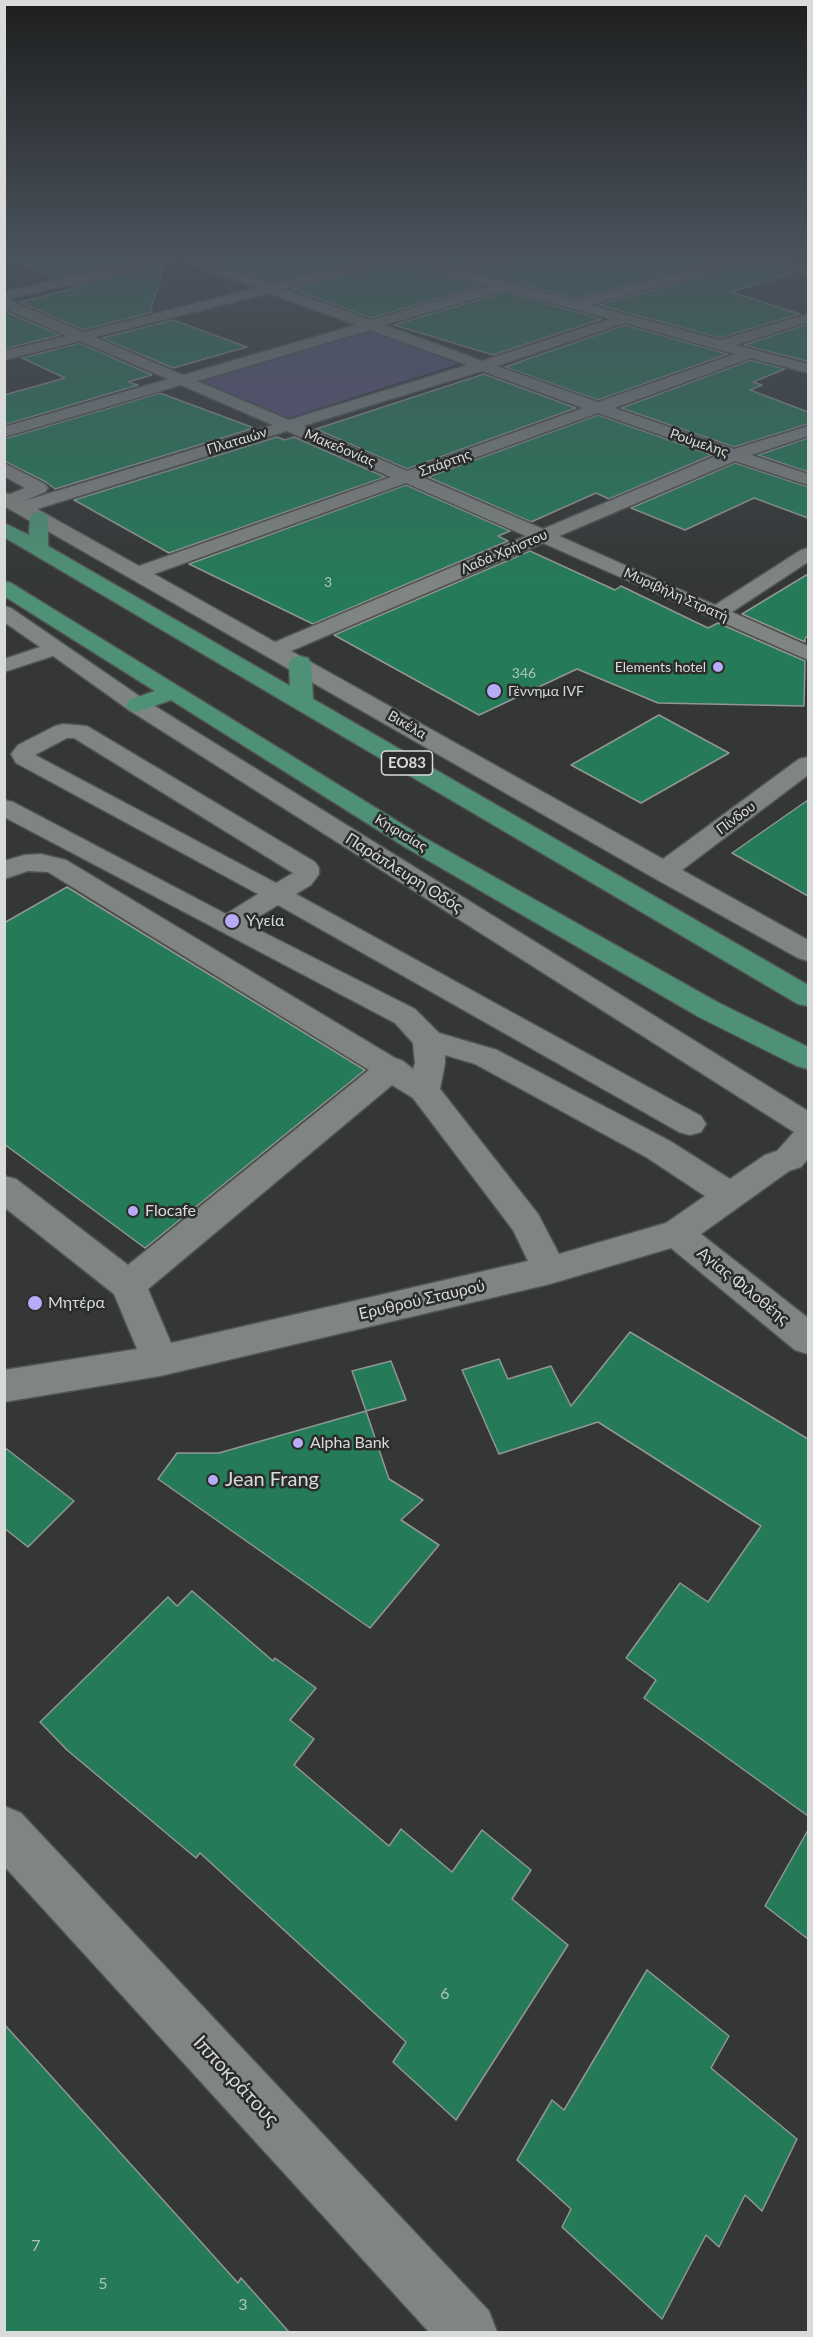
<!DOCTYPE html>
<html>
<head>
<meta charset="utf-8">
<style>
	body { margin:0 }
	#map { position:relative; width:813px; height:2337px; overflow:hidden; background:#343736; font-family:Lato,sans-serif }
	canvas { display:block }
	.frame { position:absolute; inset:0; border:6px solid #d9dbda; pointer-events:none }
</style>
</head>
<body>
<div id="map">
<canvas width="813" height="2337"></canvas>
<div class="frame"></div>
</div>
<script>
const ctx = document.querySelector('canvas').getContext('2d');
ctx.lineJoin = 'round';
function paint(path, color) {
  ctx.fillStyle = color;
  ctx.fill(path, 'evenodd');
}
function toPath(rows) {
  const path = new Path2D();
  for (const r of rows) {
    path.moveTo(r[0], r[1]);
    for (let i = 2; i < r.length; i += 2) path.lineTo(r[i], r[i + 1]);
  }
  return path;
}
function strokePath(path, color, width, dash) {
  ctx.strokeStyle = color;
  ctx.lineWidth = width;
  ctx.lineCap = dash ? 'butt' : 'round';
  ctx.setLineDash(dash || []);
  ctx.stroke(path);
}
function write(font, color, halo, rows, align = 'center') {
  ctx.font = font + ' Lato,sans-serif';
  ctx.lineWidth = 5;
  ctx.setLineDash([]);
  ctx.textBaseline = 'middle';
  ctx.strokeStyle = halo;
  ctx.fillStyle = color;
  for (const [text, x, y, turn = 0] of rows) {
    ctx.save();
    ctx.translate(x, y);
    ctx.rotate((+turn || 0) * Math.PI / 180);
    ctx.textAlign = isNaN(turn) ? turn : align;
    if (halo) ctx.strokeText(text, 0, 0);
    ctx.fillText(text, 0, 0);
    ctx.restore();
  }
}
const green = toPath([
	[368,330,458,364,289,418,196,379]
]);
const building = toPath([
	[4,257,143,257,53,278,4,257],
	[206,257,368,257,271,282,206,257],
	[423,257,479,257,451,265,423,257],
	[511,257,726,257,575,299,475,271,509,262,511,257],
	[396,262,482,286,371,318,292,289,396,262],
	[750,263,791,274,731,292,800,314,720,338,599,305,750,263],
	[165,265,150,311,152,312,83,330,20,302,76,288,72,286,165,265],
	[505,292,602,319,493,355,394,325,505,292],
	[4,311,60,335,4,349,4,311],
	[173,320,247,347,173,368,102,338,173,320],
	[808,324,808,360,806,361,744,345,808,324],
	[625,325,728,354,598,400,505,367,625,325],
	[80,343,152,375,128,382,138,385,4,425,4,395,65,378,22,358,80,343],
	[751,360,785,369,753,382,762,385,750,390,808,412,808,424,734,447,621,408,751,360],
	[484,374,576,408,407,469,316,429,484,374],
	[160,393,254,428,55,489,46,482,4,461,4,439,160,393],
	[598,415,712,455,609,499,596,493,531,522,428,477,598,415],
	[277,437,285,440,294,437,385,477,169,553,74,500,277,437],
	[808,438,808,472,758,455,808,438],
	[735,463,808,487,808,518,754,498,685,530,631,508,735,463],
	[406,485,510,531,498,536,508,541,313,624,189,564,406,485],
	[530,551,615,590,621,586,708,628,718,623,805,661,804,706,658,703,577,669,479,715,334,635,530,551],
	[808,574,808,636,805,638,805,642,742,614,808,574],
	[659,715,729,753,641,803,571,765,659,715],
	[808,800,808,896,732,853,808,800],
	[67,887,365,1070,145,1248,4,1144,4,923,67,887],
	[630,1332,808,1439,808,1816,644,1698,656,1680,626,1658,680,1583,708,1602,761,1526,598,1422,499,1454,462,1370,499,1359,508,1379,551,1366,571,1406,630,1332],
	[391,1361,406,1400,366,1411,352,1371,391,1361],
	[366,1411,389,1479,423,1500,401,1520,439,1545,370,1628,158,1479,177,1453,219,1453,366,1411],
	[4,1447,74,1501,28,1547,4,1528,4,1447],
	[192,1591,273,1661,275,1658,316,1688,290,1720,314,1739,294,1765,389,1846,401,1829,452,1872,482,1830,531,1870,512,1899,568,1945,456,2120,393,2062,406,2042,200,1853,196,1858,67,1750,40,1722,168,1597,177,1606,192,1591],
	[808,1830,808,1939,765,1906,808,1830],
	[647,1970,729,2036,711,2068,797,2139,762,2211,745,2195,719,2247,706,2235,662,2319,562,2227,571,2209,517,2160,552,2100,564,2110,647,1970],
	[4,2024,238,2283,241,2278,289,2332,4,2332,4,2024]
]);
const minor = toPath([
	[153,257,176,257,175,260,7,299,83,332,256,288,179,260,178,257,196,257,271,284,377,257,414,257,451,267,488,257,509,257,508,260,466,271,575,301,735,257,771,257,808,266,808,274,753,260,590,305,720,340,808,314,808,322,736,345,808,364,808,373,751,358,614,408,734,449,808,426,808,436,751,455,808,474,808,485,735,461,559,536,715,605,801,550,808,548,808,562,732,612,808,646,808,660,543,543,291,651,663,859,799,759,808,757,808,775,682,870,808,940,808,961,798,958,654,878,4,506,4,493,10,494,25,488,4,476,4,463,45,484,48,488,45,492,24,501,273,425,181,385,4,437,4,427,168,379,80,341,4,360,4,351,67,336,4,308,4,292,153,257],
	[396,260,490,286,371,320,284,289,396,260],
	[505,290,610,319,482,361,385,325,505,290],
	[269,293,356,325,183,375,95,337,269,293],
	[625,323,735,354,598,402,497,366,625,323],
	[370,330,467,365,289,420,197,381,370,330],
	[482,371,583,408,407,471,303,426,482,371],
	[598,413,718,455,543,529,422,477,598,413],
	[287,431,391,477,139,566,37,509,287,431],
	[406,483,526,536,275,642,154,574,406,483],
	[4,606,11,608,145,700,808,1111,808,1159,801,1167,789,1171,701,1234,808,1318,808,1354,795,1350,671,1248,550,1284,160,1376,4,1402,4,1370,137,1349,114,1294,4,1207,4,1176,16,1179,128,1265,369,1070,48,872,28,871,4,879,4,861,24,855,41,854,66,860,395,1058,403,1061,413,1069,415,1063,413,1043,395,1023,4,817,4,800,13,802,226,914,258,894,16,763,11,754,18,745,55,726,63,724,87,726,315,862,319,868,319,874,311,885,296,894,701,1116,706,1124,701,1132,690,1135,679,1132,278,905,247,924,415,1009,439,1033,497,1050,670,1141,730,1179,765,1155,777,1151,794,1132,129,710,53,656,4,672,4,659,40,647,4,622,4,606],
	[67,738,74,738,293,873,276,883,35,755,67,738],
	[445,1055,475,1064,646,1157,705,1196,666,1223,559,1254,538,1214,440,1089,445,1063,445,1055],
	[392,1085,413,1098,513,1230,528,1261,171,1343,148,1289,392,1085],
	[4,1806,21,1813,489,2311,497,2332,429,2332,4,1866,4,1806]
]);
const major = toPath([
	[39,512,46,514,48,518,48,546,290,686,289,663,292,658,300,656,308,658,311,663,313,699,808,985,808,1006,798,1004,4,537,4,523,29,535,30,518,32,514,39,512],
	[4,581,11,583,423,837,719,1003,808,1047,808,1069,797,1066,699,1017,405,847,171,700,137,712,129,710,126,705,129,700,155,691,4,596,4,581]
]);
const markers = [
	[718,667,6,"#b7abf7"],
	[494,691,8,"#b7abf7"],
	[232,921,8,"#b7abf7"],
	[133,1211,6,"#b7abf7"],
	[35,1303,8,"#b7abf7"],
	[298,1443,6,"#b7abf7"],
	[213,1480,6,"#b7abf7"]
];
const farStreetnames = [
	["Πλαταιών",237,441,-17],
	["Ρούμελης",699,443,19],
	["Μακεδονίας",340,448,23],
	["Σπάρτης",445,463,-20],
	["Λαδά Χρήστου",504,552,-23],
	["Μυριβήλη Στρατή",676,595,24],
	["Βικέλα",407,725,30],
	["Πίνδου",736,818,-37],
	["Κηφισίας",401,833,31]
];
const numberNames = [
	["3",328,582],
	["346",524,673]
];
const farPoinames = [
	["Elements hotel",706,667],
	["Γέννημα IVF",508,691,"left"]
];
const shields = [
	[407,763,51]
];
const shieldNames = [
	["ΕΟ83",407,763]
];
const streetNames = [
	["Παράπλευρη Οδός",404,873,32],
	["Αγίας Φιλοθέης",743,1286,39],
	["Ερυθρού Σταυρού",422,1300,-13]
];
const poiNames = [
	["Υγεία",246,921],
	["Flocafe",145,1211],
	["Μητέρα",48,1303],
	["Alpha Bank",310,1443]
];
const nearNumbernames = [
	["6",445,1994],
	["7",36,2246],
	["5",103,2284],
	["3",243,2305]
];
const nearPoinames = [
	["Jean Frang",225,1480]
];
const nearStreetnames = [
	["Ιπποκράτους",236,2081,47]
];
paint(green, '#58517a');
paint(building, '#257b58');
strokePath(building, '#929694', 1.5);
strokePath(minor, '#515452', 3);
strokePath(major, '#515452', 3);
paint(minor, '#808482');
paint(major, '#4f9176');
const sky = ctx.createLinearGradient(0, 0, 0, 584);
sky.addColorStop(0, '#1d1e1e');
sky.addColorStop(0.44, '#4a535d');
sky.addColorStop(1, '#4a535d00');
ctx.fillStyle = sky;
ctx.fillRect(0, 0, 813, 584);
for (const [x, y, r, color] of markers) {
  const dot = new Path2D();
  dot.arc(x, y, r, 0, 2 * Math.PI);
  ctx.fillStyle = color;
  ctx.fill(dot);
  strokePath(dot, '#2a2d2c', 2);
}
write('14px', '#d9dbda', '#2a2d2c', farStreetnames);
write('14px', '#acc3ba', null, numberNames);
write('14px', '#d9dbda', '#2a2d2c', farPoinames, 'right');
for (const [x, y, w] of shields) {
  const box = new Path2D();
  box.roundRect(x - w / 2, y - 12, w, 24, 4.5);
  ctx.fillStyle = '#2a2d2c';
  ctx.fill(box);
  strokePath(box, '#d9dbda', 1.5);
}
write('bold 15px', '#d9dbda', null, shieldNames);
write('16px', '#d9dbda', '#2a2d2c', streetNames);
write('16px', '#d9dbda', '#2a2d2c', poiNames, 'left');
write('16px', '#acc3ba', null, nearNumbernames);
write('20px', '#d9dbda', '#2a2d2c', nearPoinames, 'left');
write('20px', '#d9dbda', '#2a2d2c', nearStreetnames);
</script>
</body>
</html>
